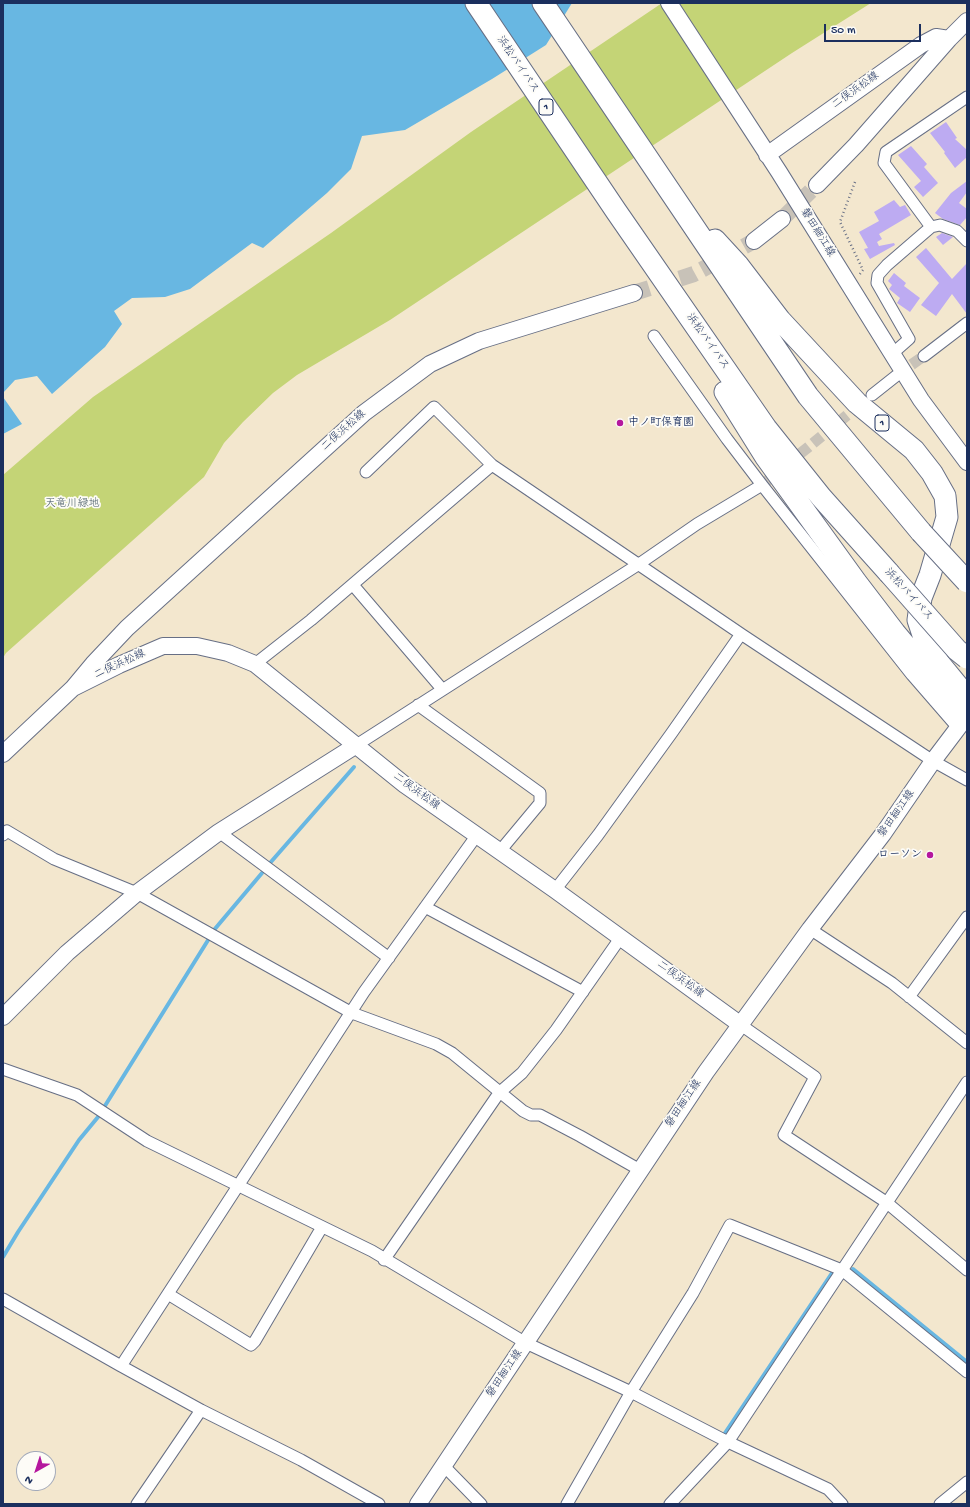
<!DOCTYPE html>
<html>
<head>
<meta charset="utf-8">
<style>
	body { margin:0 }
	#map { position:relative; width:970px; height:1507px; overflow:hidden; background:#f3e7ce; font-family:"Gochi Hand",sans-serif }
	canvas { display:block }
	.frame { position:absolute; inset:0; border:4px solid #1b2f5e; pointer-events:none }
	.north { position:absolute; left:16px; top:1451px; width:40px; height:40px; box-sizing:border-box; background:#fdfcf7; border:1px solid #a3aaba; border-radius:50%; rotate:219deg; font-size:11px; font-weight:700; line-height:16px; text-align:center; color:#1b2f5e }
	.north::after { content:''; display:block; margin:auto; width:14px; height:18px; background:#b5179e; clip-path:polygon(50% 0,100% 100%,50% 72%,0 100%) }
	.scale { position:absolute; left:824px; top:24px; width:97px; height:18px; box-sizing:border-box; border:2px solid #1b2f5e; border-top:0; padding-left:5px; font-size:12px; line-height:14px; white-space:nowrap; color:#1b2f5e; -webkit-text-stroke:3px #fdfcf7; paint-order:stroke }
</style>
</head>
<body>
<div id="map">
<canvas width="970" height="1507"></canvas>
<div class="frame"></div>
<div class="north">N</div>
<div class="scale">50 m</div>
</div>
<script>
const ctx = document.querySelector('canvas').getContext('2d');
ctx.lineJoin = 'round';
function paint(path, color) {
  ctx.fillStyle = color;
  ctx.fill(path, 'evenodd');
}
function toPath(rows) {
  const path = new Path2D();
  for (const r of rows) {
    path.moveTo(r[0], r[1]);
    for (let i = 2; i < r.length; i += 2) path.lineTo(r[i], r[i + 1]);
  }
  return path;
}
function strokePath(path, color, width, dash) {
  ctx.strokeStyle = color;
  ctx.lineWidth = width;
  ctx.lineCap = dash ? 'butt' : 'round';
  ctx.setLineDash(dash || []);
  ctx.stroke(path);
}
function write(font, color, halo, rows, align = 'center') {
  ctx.font = font + ' "Gochi Hand","Klee One",sans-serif';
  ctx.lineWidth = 3.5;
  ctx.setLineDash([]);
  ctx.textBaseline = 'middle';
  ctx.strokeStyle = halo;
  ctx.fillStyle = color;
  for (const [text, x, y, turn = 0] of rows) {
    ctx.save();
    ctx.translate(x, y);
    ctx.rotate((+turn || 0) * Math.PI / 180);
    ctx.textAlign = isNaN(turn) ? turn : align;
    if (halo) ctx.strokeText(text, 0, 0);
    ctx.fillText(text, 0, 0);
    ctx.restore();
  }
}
const green = toPath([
	[662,3,871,3,792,53,390,320,297,375,273,393,243,422,224,443,204,477,6,653,3,658,3,475,93,397,331,233,471,132]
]);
const water = toPath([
	[3,3,572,3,546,45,492,79,405,130,362,136,351,169,327,193,263,248,252,243,190,289,165,297,132,298,114,311,122,324,105,347,52,394,37,376,15,380,3,393],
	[3,397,22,424,3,434]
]);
const stream = toPath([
	[270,863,354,767],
	[214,930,262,873],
	[3,1257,18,1232,79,1140,98,1117,210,937],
	[853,1269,967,1362],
	[725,1433,832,1273]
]);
const building = toPath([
	[946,122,957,138,955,139,967,150,967,157,955,168,944,153,945,152,930,133],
	[911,146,927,164,924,167,938,183,923,197,914,187,921,181,898,155],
	[967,181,967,192,959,203,967,209,967,217,960,225,943,219,935,213,951,193],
	[894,200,900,207,905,205,911,215,879,234,882,239,877,242,879,246,894,243,895,245,870,259,864,249,868,248,859,232,879,221,874,212],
	[942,233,953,237,943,245,936,237],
	[926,248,952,279,967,263,967,314,952,294,936,316,921,305,939,283,916,257],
	[894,273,906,283,904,286,920,298,910,312,897,303,900,298,889,289,892,285,888,281]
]);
const streetTunnel = toPath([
	[898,374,924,356],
	[762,485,862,403]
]);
const secondaryTunnel = toPath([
	[782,219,817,185],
	[634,293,694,274,754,241]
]);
const path = toPath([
	[855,182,840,222,863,270,859,275]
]);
const street = toPath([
	[931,227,940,225,957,231,967,241],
	[654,336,727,439,762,485,912,675,958,728],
	[892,354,909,339,877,283,878,275,887,265,931,227,884,163,886,152,967,97],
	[924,356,967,323],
	[872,395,896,376],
	[366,472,434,407,492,465,741,634,671,734,598,835,555,890],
	[353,585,442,689],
	[741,634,933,761,967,780],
	[255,664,311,620,492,465],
	[418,705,540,793,540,803,500,851],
	[355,746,639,564,697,524,762,485],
	[219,832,389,958],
	[3,835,7,831,54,859,137,893,352,1013,436,1044,452,1053,523,1111,531,1115,540,1115,580,1136,640,1170],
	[425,907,583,992],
	[810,929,892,983,967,1043],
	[909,997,967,917],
	[741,1025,815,1077,784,1135,886,1202,967,1270],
	[3,1069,77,1095,147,1141,372,1251,526,1343,631,1392,728,1442,828,1489,842,1504],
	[384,1260,499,1093,522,1073,556,1030,621,937],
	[168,1294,251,1345,255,1341,322,1227],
	[3,1299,121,1366],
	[201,1410,301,1460,379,1504],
	[444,1466,481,1504],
	[137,1504,201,1410,121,1366,364,992,477,835],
	[567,1504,631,1392,693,1293,730,1225,842,1270,967,1372],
	[670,1504,728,1442,967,1082],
	[940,1504,967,1482]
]);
const secondary = toPath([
	[669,3,779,172,921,400,967,462],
	[767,155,921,45,936,37,949,39],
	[817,185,856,145,949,39,967,21],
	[754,241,782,219],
	[73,688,119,665,163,646,197,646,228,653,255,664,405,785,555,890,741,1025],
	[3,754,73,688,93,664,127,628,364,413,430,364,479,341,634,293],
	[3,1017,67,953,137,893,219,832,355,746],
	[418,1504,706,1072,810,929,883,834,933,761,967,716]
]);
const highway = toPath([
	[476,3,616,211,766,428,821,497,889,573],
	[543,3,808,396,921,532],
	[715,240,738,265,780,320,857,403,914,450,932,473,945,496,947,517,930,575,921,598,918,620,924,638,939,663,967,697],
	[725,392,765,456,856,582,895,633,967,719]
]);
const highwayBridge = toPath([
	[921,532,967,582],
	[889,573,957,650,967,658]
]);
const markers = [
	[620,423,4,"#b5179e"],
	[930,855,4,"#b5179e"]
];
const shields = [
	[546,107,14],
	[882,423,14]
];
const shieldNames = [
	["1",546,107],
	["1",882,423]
];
const streetNames = [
	["浜松バイパス",517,65,56],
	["二俣浜松線",856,91,-36],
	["磐田細江線",817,233,58],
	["浜松バイパス",707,342,55],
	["二俣浜松線",344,431,-42],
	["浜松バイパス",908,595,48],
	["二俣浜松線",120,665,-25],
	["二俣浜松線",416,792,36],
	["磐田細江線",897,814,-55],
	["二俣浜松線",680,980,36],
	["磐田細江線",684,1104,-56],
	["磐田細江線",505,1374,-56]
];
const poiNames = [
	["中ノ町保育園",628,423],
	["ローソン",922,855,"right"]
];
const parkNames = [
	["天竜川緑地",72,504]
];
paint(green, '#c4d476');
paint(water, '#68b7e2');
strokePath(stream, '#68b7e2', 4);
paint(building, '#bdabf2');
strokePath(streetTunnel, '#c8c2b8', 11, [11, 5.5]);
strokePath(secondaryTunnel, '#c8c2b8', 16, [16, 8]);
strokePath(street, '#676f85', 13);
strokePath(secondary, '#676f85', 18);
strokePath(highway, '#676f85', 23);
strokePath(path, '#676f85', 2.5, [1, 3]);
strokePath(street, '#fff', 11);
strokePath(secondary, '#fff', 16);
strokePath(highway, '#fff', 21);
strokePath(highwayBridge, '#676f85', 23, []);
strokePath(highwayBridge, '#fff', 21);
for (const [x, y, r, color] of markers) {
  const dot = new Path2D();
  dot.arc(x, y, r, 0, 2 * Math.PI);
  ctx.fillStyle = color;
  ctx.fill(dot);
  strokePath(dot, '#fdfcf7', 1.5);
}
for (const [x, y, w] of shields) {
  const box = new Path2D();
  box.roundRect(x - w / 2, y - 8, w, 16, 3);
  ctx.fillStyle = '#fdfcf7';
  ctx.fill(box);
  strokePath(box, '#1b2f5e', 1);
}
write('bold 10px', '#1b2f5e', null, shieldNames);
write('11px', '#1b2f5e', '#fdfcf7', streetNames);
write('bold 11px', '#1b2f5e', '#fdfcf7', poiNames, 'left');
write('11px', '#455864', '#fdfcf7', parkNames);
</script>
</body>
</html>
